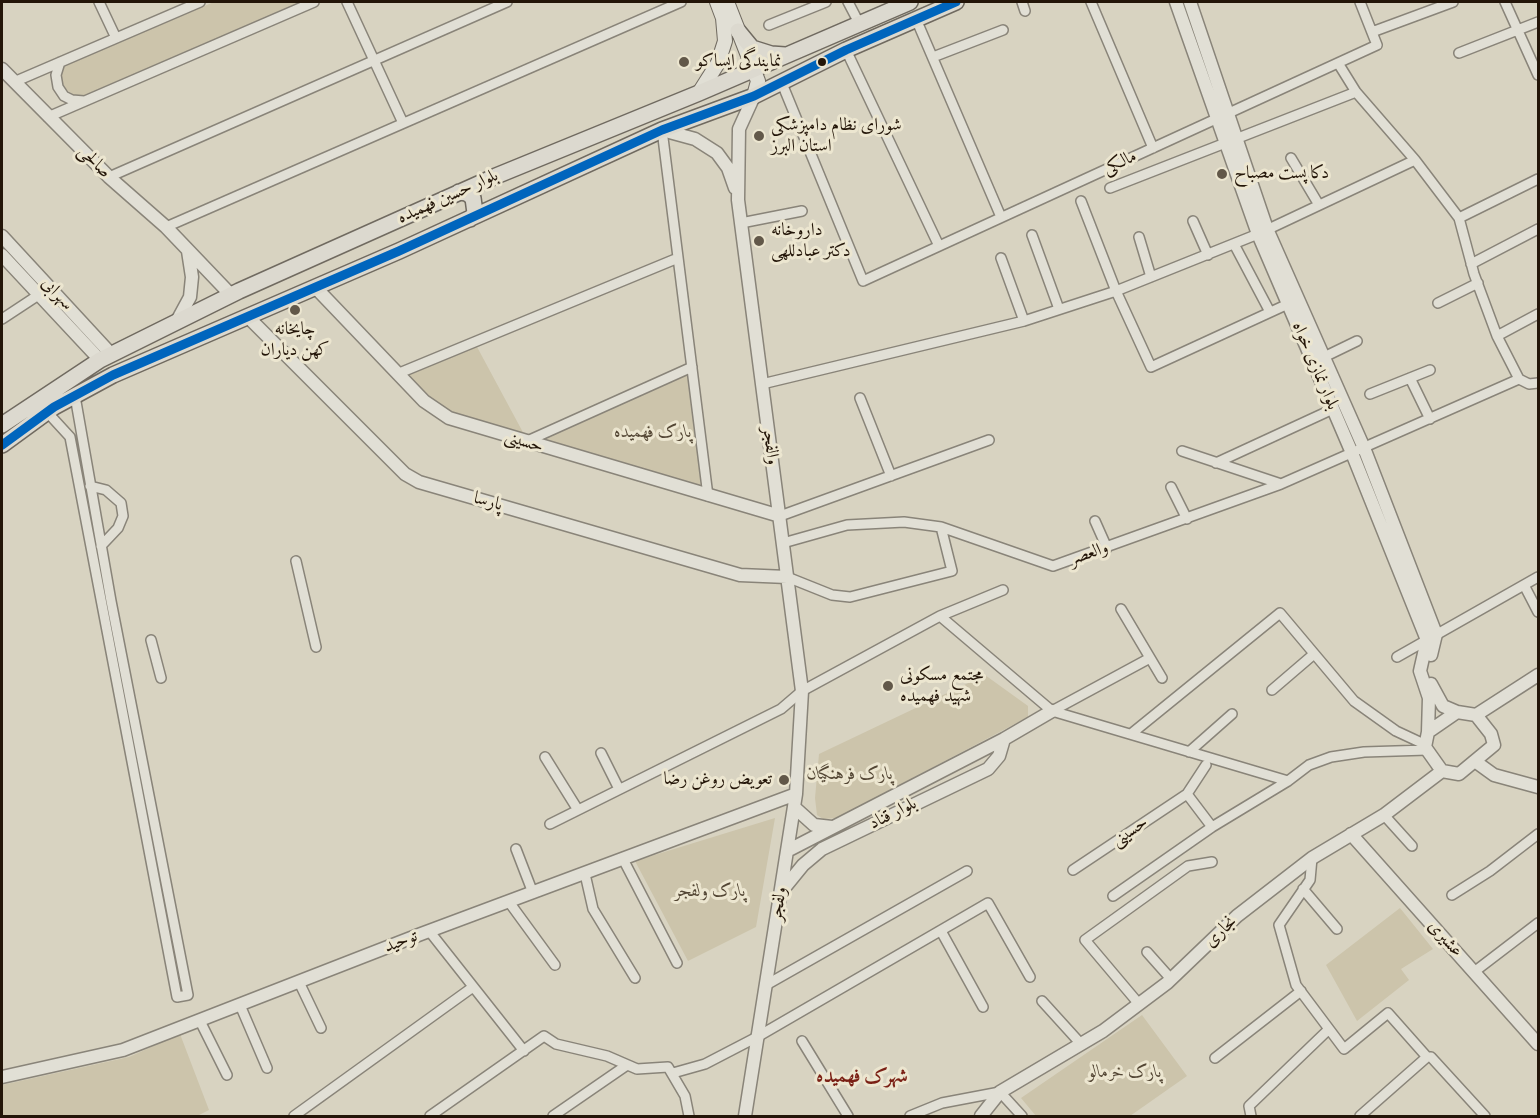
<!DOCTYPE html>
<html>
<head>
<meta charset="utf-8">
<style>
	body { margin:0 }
	#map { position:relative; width:1540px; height:1118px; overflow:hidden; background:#d8d3c1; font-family:"Libre Bodoni",serif }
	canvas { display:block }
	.frame { position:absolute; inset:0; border:3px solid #231508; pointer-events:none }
</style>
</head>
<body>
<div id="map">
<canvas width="1540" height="1118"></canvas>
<div class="frame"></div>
</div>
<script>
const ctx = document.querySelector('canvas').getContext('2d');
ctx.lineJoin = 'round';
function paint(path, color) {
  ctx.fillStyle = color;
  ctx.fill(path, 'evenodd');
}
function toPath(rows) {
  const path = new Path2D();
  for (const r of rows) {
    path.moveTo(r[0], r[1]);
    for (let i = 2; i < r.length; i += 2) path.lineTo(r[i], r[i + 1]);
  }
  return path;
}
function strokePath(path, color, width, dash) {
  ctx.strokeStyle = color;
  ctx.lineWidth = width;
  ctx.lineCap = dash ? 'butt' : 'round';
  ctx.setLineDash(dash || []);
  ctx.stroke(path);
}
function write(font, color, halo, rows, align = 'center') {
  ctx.font = font + ' "Libre Bodoni",Amiri,serif';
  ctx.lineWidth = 6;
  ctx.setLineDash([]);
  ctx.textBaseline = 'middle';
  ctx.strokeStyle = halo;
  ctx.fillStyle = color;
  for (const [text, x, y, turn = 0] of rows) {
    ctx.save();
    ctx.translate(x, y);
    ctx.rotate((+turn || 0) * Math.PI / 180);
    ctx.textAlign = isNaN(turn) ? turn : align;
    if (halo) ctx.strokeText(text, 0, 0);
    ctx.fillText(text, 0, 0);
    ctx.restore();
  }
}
const green = toPath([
	[214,2,304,2,86,97,75,96,63,87,61,77,64,66],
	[476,345,526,438,451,416,426,399,403,375],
	[690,373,701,488,537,441],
	[985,675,1028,706,1028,717,837,818,823,819,817,815,815,798,819,754],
	[775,818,756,927,688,961,635,861],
	[1400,908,1433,949,1401,969,1409,980,1357,1021,1326,965],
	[1142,1015,1187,1076,1130,1116,1036,1116,1021,1098],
	[180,1034,209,1110,197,1116,2,1116,2,1085,129,1057]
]);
const minor = toPath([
	[99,2,116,38],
	[347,2,403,123],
	[848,2,859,23],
	[1022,2,1025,11],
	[1091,2,1153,148],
	[1505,2,1538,75],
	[916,19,1001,217],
	[769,25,826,2],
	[1372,32,1453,2],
	[846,50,939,246],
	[1459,53,1538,22],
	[933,57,1003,30],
	[60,62,56,75,58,87,64,96,72,100,84,101],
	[1338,63,1356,92,1415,160,1459,218,1474,274,1497,336,1519,379,1529,384,1538,383],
	[781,81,863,281,1377,45,1360,2],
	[14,82,200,2],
	[48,117,314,2],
	[662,130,708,496],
	[1291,158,1319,205],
	[109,177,507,2],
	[1110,188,1356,92],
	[1081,201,1116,291,1151,367,1288,304],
	[1459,218,1538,179],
	[1193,221,1208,255],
	[741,223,802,211],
	[166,227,681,2],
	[1032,235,1059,309],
	[1139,237,1151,277],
	[1234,244,1270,312],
	[1001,258,1024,321],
	[1471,264,1538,229],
	[1438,303,1478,283],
	[2,319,40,294],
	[1497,336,1538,314],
	[1324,357,1357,341],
	[397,374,678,258],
	[1410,378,1430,419],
	[762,384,1024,321,1116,291,1258,234,1415,160],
	[1370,394,1430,370],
	[860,398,891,476],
	[48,413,70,437,177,997,188,995,111,601,75,396],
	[525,442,692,367],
	[1182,451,1281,484],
	[1216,463,1333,409],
	[90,486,106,490,121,503,123,516,118,528,101,546],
	[1171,487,1187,519],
	[780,516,989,440],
	[1095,521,1107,548],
	[783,543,847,525,904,522,941,527,1053,566,1281,484,1519,379],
	[296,561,316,647],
	[787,577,832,595,850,597,952,571,941,527],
	[1524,585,1538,612],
	[1121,609,1162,678],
	[940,616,1052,711,1288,781],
	[151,640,161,678],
	[1397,657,1538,577],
	[1272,690,1314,654],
	[1052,711,1150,658],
	[1131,734,1280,613,1354,701,1396,731,1426,745],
	[1189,752,1232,714],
	[601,753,619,789],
	[545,757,578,810],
	[1187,794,1212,827],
	[1384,815,1412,846],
	[550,824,781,709,802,691,940,616,1003,590],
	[516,849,533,893],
	[1312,858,1310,880,1279,925,1296,985,1344,1049,1388,1013,1427,1057],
	[623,859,677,963],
	[1073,870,1187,794,1206,765],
	[585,874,593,909,635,978],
	[1303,889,1337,929],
	[1452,895,1490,871,1538,834],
	[1113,896,1212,827,1288,781,1309,765,1331,757,1364,752,1427,750],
	[509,902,555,965],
	[941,931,983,1007],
	[430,932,524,1051],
	[1147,952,1171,979],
	[1474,972,1538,923],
	[299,982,321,1028],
	[766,985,967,871],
	[1042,1001,1081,1044],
	[1139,1004,1085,940,1188,866,1212,862],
	[240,1005,267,1068],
	[200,1021,227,1075],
	[802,1041,848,1116],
	[1215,1058,1301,991],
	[673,1073,705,1064,757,1037,988,903,1030,977],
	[294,1116,473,987],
	[430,1116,544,1036,556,1044,607,1056,637,1069,668,1067,685,1096,689,1116],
	[553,1116,627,1065],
	[910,1116,942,1103,1000,1092,1022,1116],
	[1251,1116,1249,1106,1328,1030],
	[1360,1116,1427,1057,1431,1057,1485,1116]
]);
const tertiary = toPath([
	[1176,2,1258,234,1352,453,1427,640,1420,671,1429,698,1428,732],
	[1190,2,1267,229,1364,448,1436,634,1431,655],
	[2,69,109,177,166,227,231,295],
	[662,130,695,139,717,153,728,168,735,188],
	[2,236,111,354],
	[2,255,100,360],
	[316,288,424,401,449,418,780,516],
	[248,317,405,474,419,482,740,575,787,577],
	[177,321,190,297,192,277,188,251],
	[1431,684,1443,706,1457,712],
	[1457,712,1476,715,1491,734,1494,745,1459,774,1442,771,1425,747,1428,732,1457,712],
	[1476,715,1538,675],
	[1476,762,1494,775,1538,787],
	[794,807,814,825,832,827],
	[1351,834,1538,1044],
	[787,851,1004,739,1052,711],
	[781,892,803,865,822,849,988,769,999,756,1004,739],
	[2,1077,123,1050,421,934,796,794],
	[745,1116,796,794,802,691,738,200,739,129,754,96],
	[981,1116,1000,1092,1103,1031,1167,983,1237,916,1312,858,1384,815,1442,771]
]);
const secondary = toPath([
	[727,2,758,81,754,96],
	[699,93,718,63,725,41,723,18,717,2]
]);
const primary = toPath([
	[738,31,752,48,771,54,785,55],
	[459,192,467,193,473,198,475,213,470,219],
	[2,425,100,360,239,291,496,176,699,93,910,2],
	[2,445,54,407,113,375,399,251,662,130,754,96,846,50,956,2]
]);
const bus1 = toPath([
	[2,445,54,407,113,375,399,251,662,130,754,96,846,50,956,2]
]);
const markers = [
	[684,62,6,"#625849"],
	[822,62,5,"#231508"],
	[759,136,6,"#625849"],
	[1222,174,6,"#625849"],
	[759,241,6,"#625849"],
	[295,310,6,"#625849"],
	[888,686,6,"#625849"],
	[784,780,6,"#625849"]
];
const poiNames = [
	["نمایندگی ایساکو",696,62],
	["شورای نظام دامپزشکی",771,126],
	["استان البرز",771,147],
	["دکا پست مصباح",1234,174],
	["داروخانه",771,231],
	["دکتر عبادللهی",771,252],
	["چایخانه",295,330,"center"],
	["کهن دیاران",295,351,"center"],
	["مجتمع مسکونی",900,676],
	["شهید فهمیده",900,697],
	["تعویض روغن رضا",772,780,"right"]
];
const streetNames = [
	["صالحی",94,162,44],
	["مالکی",1120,163,-25],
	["بلوار حسین فهمیده",448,197,-24],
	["سهرابی",57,294,47],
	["بلوار نمازی خواه",1315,366,67],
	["حسینی",524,442,17],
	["والفجر",770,446,83],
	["پارسا",488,502,16],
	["والعصر",1089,554,-19],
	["بلوار قناد",893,814,-26],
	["حسینی",1130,832,-34],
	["ولفجر",779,904,-81],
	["نجاری",1221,932,-43],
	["عشیری",1445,939,48],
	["توحید",401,942,-21]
];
const parkNames = [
	["پارک فهمیده",653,433],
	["پارک فرهنگیان",850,775],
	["پارک ولفجر",710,892],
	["پارک خرمالو",1125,1073]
];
const neighbourhoodNames = [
	["شهرک فهمیده",862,1077]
];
paint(green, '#ccc4ab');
strokePath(minor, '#898479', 12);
strokePath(tertiary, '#898479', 15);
strokePath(secondary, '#706a60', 16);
strokePath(primary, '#706a60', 18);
strokePath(minor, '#e1dfd5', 9);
strokePath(tertiary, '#e1dfd5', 12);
strokePath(secondary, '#e1dfd5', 14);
strokePath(primary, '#dcd9cf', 15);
strokePath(bus1, '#0065bd', 9);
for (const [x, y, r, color] of markers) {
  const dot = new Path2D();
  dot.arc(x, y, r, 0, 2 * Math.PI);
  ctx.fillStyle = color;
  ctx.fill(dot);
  strokePath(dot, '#ece6d0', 2);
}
write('18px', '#231508', '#ece6d0', poiNames, 'left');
write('18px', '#231508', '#ece6d0', streetNames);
write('italic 18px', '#534634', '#ece6d0', parkNames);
write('bold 20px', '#7a1f14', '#ece6d0', neighbourhoodNames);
</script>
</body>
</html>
